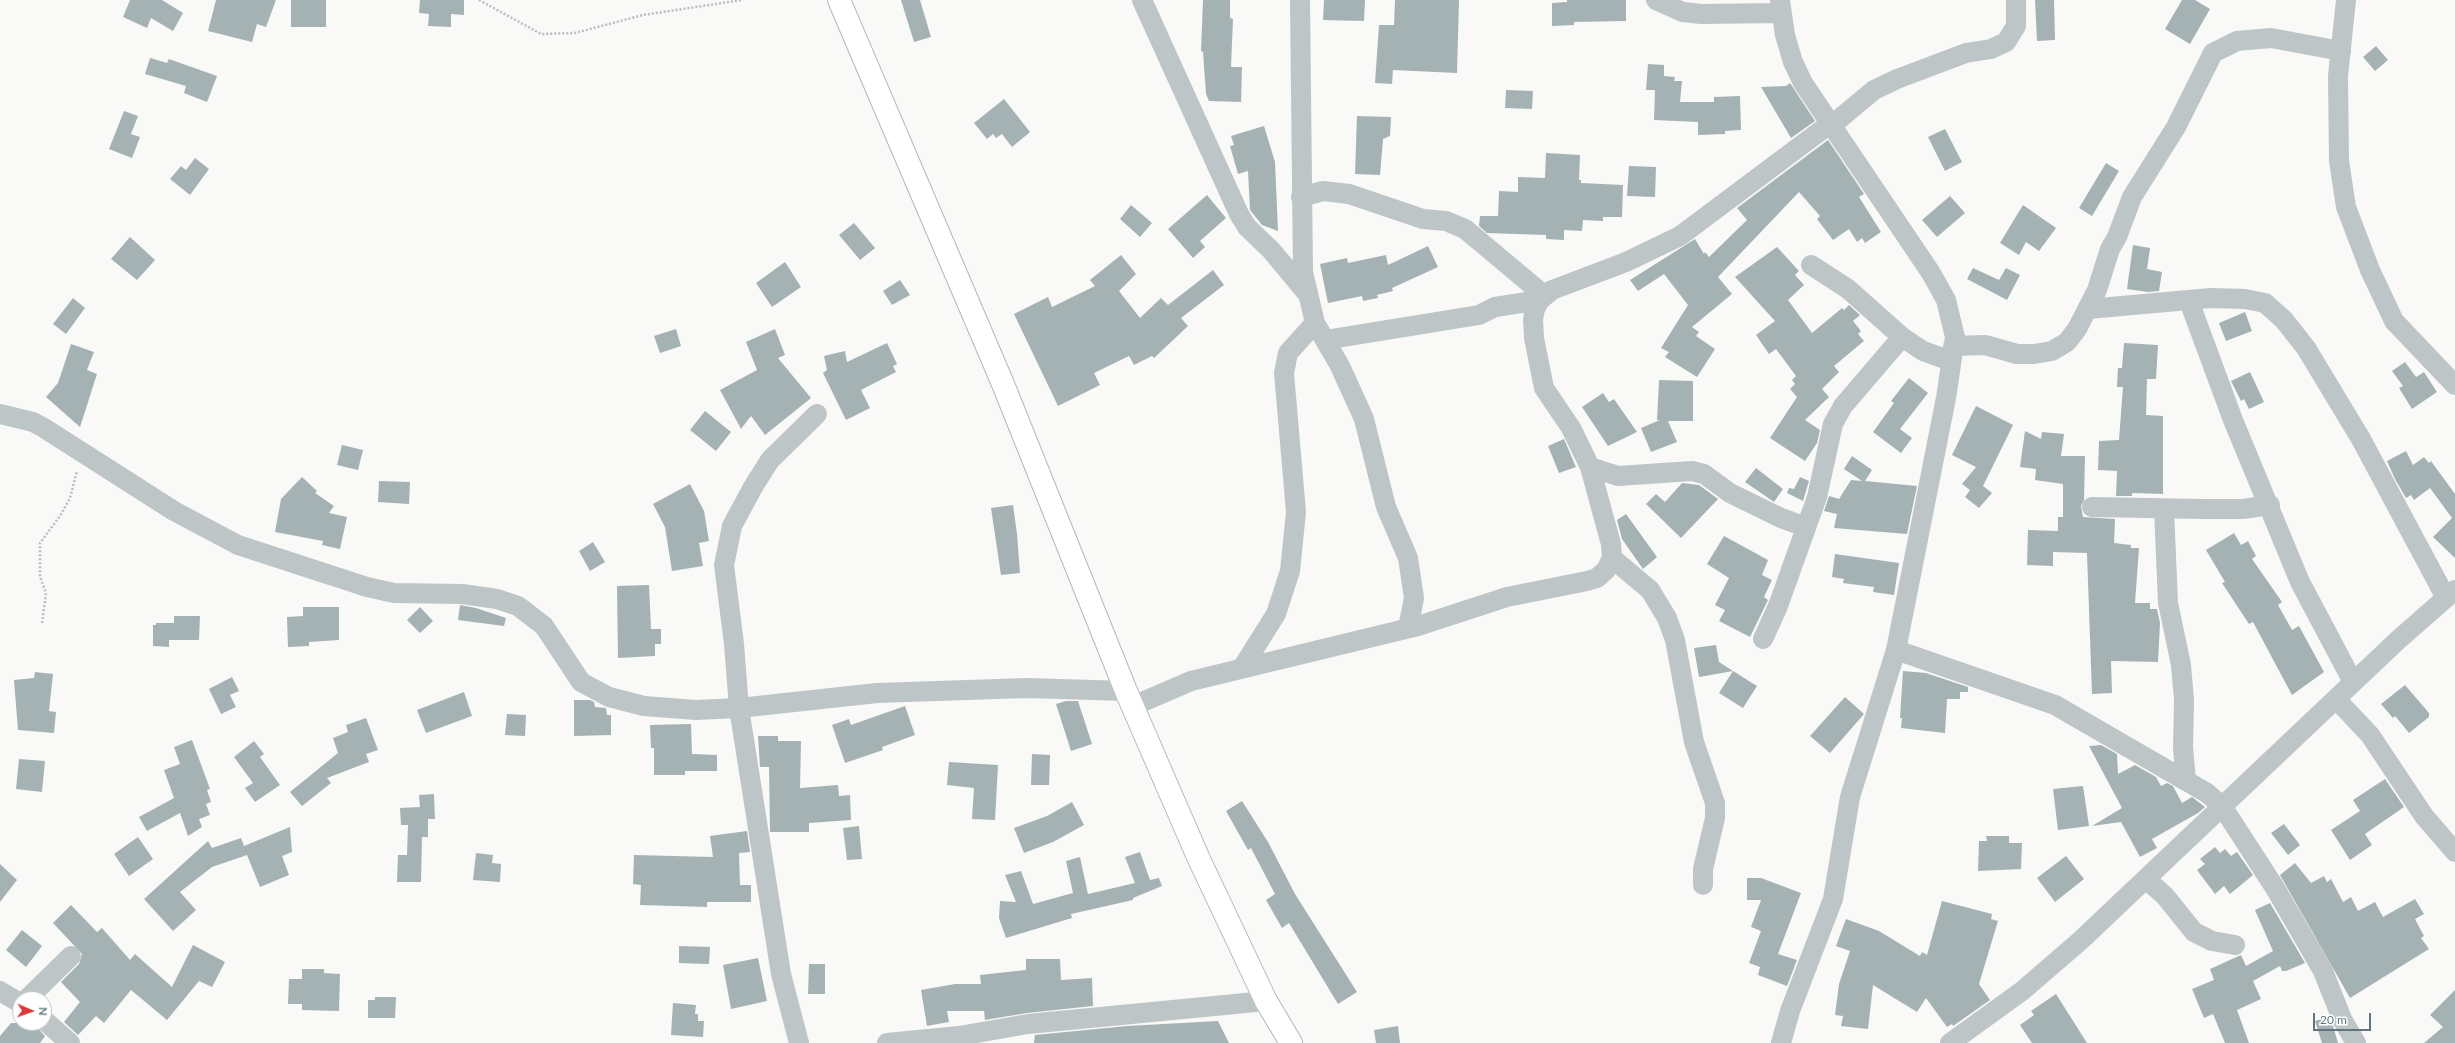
<!DOCTYPE html>
<html>
<head>
<meta charset="utf-8">
<style>
	body { margin:0 }
	#map { position:relative; width:2455px; height:1043px; overflow:hidden; background:#f9f9f7; font-family:Lato,sans-serif }
	canvas { display:block }
	.north { position:absolute; left:12px; top:991px; width:40px; height:40px; box-sizing:border-box; background:#fff; border:1px solid #c0c8ca; border-radius:50%; rotate:92deg; font-size:11px; font-weight:700; line-height:16px; text-align:center; color:#61767a }
	.north::after { content:''; display:block; margin:auto; width:14px; height:18px; background:#d9383c; clip-path:polygon(50% 0,100% 100%,50% 72%,0 100%) }
	.scale { position:absolute; left:2313px; top:1013px; width:58px; height:18px; box-sizing:border-box; border:2px solid #61767a; border-top:0; padding-left:5px; font-size:12px; line-height:14px; white-space:nowrap; color:#61767a; -webkit-text-stroke:3px #fff; paint-order:stroke }
</style>
</head>
<body>
<div id="map">
<canvas width="2455" height="1043"></canvas>
<div class="north">N</div>
<div class="scale">20 m</div>
</div>
<script>
const ctx = document.querySelector('canvas').getContext('2d');
ctx.lineJoin = 'round';
function paint(path, color) {
  ctx.fillStyle = color;
  ctx.fill(path, 'evenodd');
}
function toPath(rows) {
  const path = new Path2D();
  for (const r of rows) {
    path.moveTo(r[0], r[1]);
    for (let i = 2; i < r.length; i += 2) path.lineTo(r[i], r[i + 1]);
  }
  return path;
}
function strokePath(path, color, width, dash) {
  ctx.strokeStyle = color;
  ctx.lineWidth = width;
  ctx.lineCap = dash ? 'butt' : 'round';
  ctx.setLineDash(dash || []);
  ctx.stroke(path);
}
const building = toPath([
	[130,0,162,0,183,13,173,31,151,18,147,28,123,17],
	[216,0,276,0,266,27,257,24,252,42,208,31],
	[291,0,326,0,326,27,291,27],
	[420,0,464,0,464,15,451,14,451,27,428,26,429,14,419,13],
	[901,0,920,0,931,37,914,42],
	[1203,0,1230,0,1230,18,1233,19,1231,67,1242,67,1241,102,1209,101,1206,94,1203,52,1201,51],
	[1324,0,1365,0,1364,21,1323,20],
	[1395,0,1459,0,1457,73,1393,70,1392,84,1375,83,1379,25,1394,25],
	[1567,0,1626,0,1626,21,1574,22,1574,25,1552,26,1552,3,1567,2],
	[2035,0,2054,0,2055,40,2037,41],
	[2182,0,2195,0,2210,9,2190,44,2165,29],
	[2376,46,2388,60,2375,71,2363,57],
	[150,58,167,63,169,59,217,76,207,102,184,93,186,86,145,74],
	[1648,64,1664,65,1664,76,1675,77,1674,81,1682,81,1680,102,1714,102,1714,97,1740,96,1741,130,1725,131,1725,134,1698,135,1698,122,1654,120,1655,90,1646,90],
	[1790,83,1815,121,1791,138,1761,87,1786,86],
	[1506,90,1533,91,1532,109,1505,108],
	[1004,99,1030,132,1012,147,1002,134,996,138,993,134,987,139,974,123],
	[124,111,138,116,131,134,140,137,132,158,109,149],
	[1357,116,1391,117,1390,136,1383,139,1380,175,1355,174],
	[1264,126,1275,162,1278,231,1262,225,1250,210,1248,171,1238,174,1230,146,1234,145,1231,136],
	[1945,129,1962,162,1945,171,1928,137],
	[1828,140,1864,194,1859,197,1881,232,1865,243,1862,238,1857,242,1849,229,1833,240,1817,219,1820,216,1799,192,1718,277,1732,294,1692,327,1699,332,1696,336,1715,349,1697,377,1665,357,1669,352,1661,348,1688,305,1664,274,1638,291,1630,280,1695,239,1704,254,1705,252,1709,257,1747,220,1737,208],
	[1546,153,1580,155,1579,180,1581,180,1581,183,1623,185,1622,217,1603,217,1603,221,1583,220,1582,231,1564,230,1564,240,1546,239,1546,235,1487,233,1479,226,1480,216,1498,216,1499,191,1518,192,1518,177,1545,178],
	[195,158,209,169,190,195,170,179,181,166,186,170],
	[2106,163,2119,171,2092,216,2079,208],
	[1629,166,1656,167,1655,197,1627,196],
	[1207,195,1226,218,1200,241,1205,247,1193,258,1168,229],
	[1950,196,1965,213,1937,237,1922,220],
	[1131,205,1152,223,1140,237,1120,219],
	[2023,205,2056,228,2039,251,2026,242,2019,255,2000,243],
	[854,223,875,248,860,260,839,235],
	[130,237,155,260,137,280,111,259],
	[2133,245,2150,248,2147,269,2162,272,2159,291,2148,292,2127,289],
	[1428,246,1438,267,1392,288,1393,291,1377,295,1378,298,1363,301,1362,296,1328,303,1320,264,1347,258,1348,263,1386,255,1388,265],
	[1777,247,1799,271,1795,275,1804,285,1788,300,1812,333,1842,308,1844,310,1849,305,1860,315,1853,321,1861,331,1858,334,1864,341,1834,366,1839,372,1822,389,1829,397,1805,420,1820,430,1817,443,1805,461,1770,438,1797,397,1790,389,1795,384,1792,380,1796,376,1776,349,1769,354,1756,335,1775,321,1735,277],
	[1121,255,1136,274,1119,291,1140,318,1161,298,1168,305,1213,270,1224,285,1181,318,1188,326,1154,358,1152,356,1134,365,1129,356,1094,373,1100,385,1058,406,1014,314,1048,297,1052,307,1095,286,1090,280],
	[785,262,801,287,772,307,756,283],
	[1973,268,1999,280,2006,268,2020,275,2007,300,1967,279],
	[900,280,910,295,892,305,883,291],
	[73,298,85,308,66,334,53,324],
	[2245,312,2252,331,2226,341,2219,323],
	[676,329,681,346,660,353,654,336],
	[775,329,785,355,778,358,811,398,765,435,751,416,741,429,720,390,757,370,746,342],
	[887,343,897,364,893,366,896,372,861,390,870,408,846,420,823,373,827,370,824,356,845,351,847,362],
	[2124,343,2158,345,2156,379,2147,379,2146,415,2163,416,2163,494,2132,493,2132,496,2116,496,2117,471,2098,470,2099,441,2119,440,2123,387,2117,387,2118,368,2122,368],
	[71,344,94,352,87,370,97,374,80,427,46,397,58,383],
	[2405,362,2416,377,2424,372,2437,392,2412,409,2399,388,2403,386,2392,371],
	[2250,372,2264,402,2249,409,2244,399,2241,401,2231,381],
	[1909,378,1928,393,1900,429,1912,438,1901,453,1873,432,1894,403,1891,401],
	[1659,380,1693,381,1693,421,1668,421,1677,442,1651,452,1641,428,1660,420,1657,420],
	[1603,393,1609,402,1614,399,1637,432,1608,446,1582,407],
	[1976,406,2013,425,1983,486,1992,493,1979,508,1965,497,1970,490,1962,484,1976,467,1952,455],
	[705,411,731,432,716,451,690,430],
	[2025,431,2041,439,2042,432,2064,434,2061,456,2085,456,2084,500,2081,506,2083,517,2115,519,2114,543,2131,545,2131,548,2139,548,2135,603,2150,603,2150,609,2157,609,2160,623,2158,662,2111,661,2112,693,2092,694,2087,553,2053,552,2053,566,2027,565,2028,530,2058,531,2058,517,2063,517,2063,484,2035,480,2036,469,2020,467],
	[1564,439,1576,467,1559,473,1548,446],
	[342,445,363,450,358,470,337,465],
	[2406,451,2413,465,2424,457,2429,463,2431,461,2455,494,2455,558,2433,537,2452,518,2430,488,2414,500,2411,495,2406,498,2395,479,2387,461],
	[1852,456,1872,470,1865,481,1917,486,1907,534,1834,528,1837,514,1824,511,1829,496,1839,499,1851,480,1862,481,1844,469],
	[1756,468,1783,489,1774,502,1745,482],
	[302,477,317,491,315,493,334,506,329,513,347,517,340,549,322,545,323,541,275,532,281,499],
	[1800,477,1809,481,1803,501,1787,493,1789,488,1794,489],
	[379,481,410,482,409,504,378,502],
	[1682,483,1699,485,1718,499,1681,538,1646,504,1656,494,1665,502],
	[690,484,704,511,709,541,699,543,703,566,672,571,665,527,653,504],
	[1013,505,1017,534,1020,573,1001,575,991,508],
	[1626,514,1657,557,1643,569,1622,539,1617,520],
	[2234,533,2241,545,2248,541,2256,556,2252,559,2282,602,2278,605,2292,630,2299,626,2324,672,2292,695,2253,622,2249,624,2222,583,2225,582,2206,550],
	[1724,536,1768,560,1762,575,1772,580,1764,597,1768,600,1750,637,1719,621,1725,610,1715,605,1729,578,1707,564],
	[593,542,605,562,590,571,579,551],
	[1835,554,1899,563,1894,595,1873,592,1874,587,1843,583,1844,579,1832,577],
	[649,585,651,629,661,629,661,644,655,644,655,656,618,658,617,586],
	[460,605,476,608,506,618,504,626,458,620],
	[303,607,339,607,339,640,309,642,309,646,288,647,287,617,303,616],
	[420,607,433,621,420,633,407,620],
	[174,616,200,616,199,640,169,640,169,647,153,646,153,625,156,625,156,623,174,623],
	[1716,645,1719,662,1733,671,1699,677,1694,648],
	[1733,671,1757,686,1743,708,1719,693],
	[1903,671,1926,673,1968,687,1968,692,1960,692,1960,699,1947,699,1945,733,1901,728,1902,718,1900,718],
	[35,672,53,674,49,711,56,712,54,733,18,730,14,680,34,678],
	[232,677,239,691,230,695,236,707,221,714,209,689],
	[2405,685,2429,713,2429,717,2409,733,2395,716,2393,718,2381,704],
	[464,692,472,716,426,733,417,710],
	[1845,697,1864,714,1830,753,1810,736],
	[574,700,590,700,594,702,595,707,606,708,607,715,611,715,611,735,574,736],
	[1066,701,1078,701,1092,744,1071,751,1056,704],
	[905,706,915,735,882,747,883,750,845,763,832,725,849,719,851,725],
	[507,714,526,715,525,736,505,735],
	[366,718,378,750,366,754,369,762,327,778,331,783,302,806,290,792,338,753,333,738,348,732,346,725],
	[691,724,692,754,717,755,717,771,685,771,685,775,654,775,654,748,651,748,650,725],
	[758,736,778,736,778,741,801,741,800,788,838,785,839,796,850,795,851,820,809,823,809,832,770,832,769,767,760,767],
	[192,740,210,789,207,790,211,802,206,804,210,815,199,819,202,827,188,836,180,813,147,831,139,817,174,798,164,770,180,764,174,747],
	[254,741,264,754,260,757,280,785,255,802,245,788,253,783,234,757],
	[2101,745,2117,754,2118,774,2135,765,2156,777,2161,786,2167,783,2173,786,2182,803,2192,797,2205,807,2198,813,2152,839,2157,848,2140,857,2121,822,2092,826,2122,808,2089,746],
	[1032,754,1050,755,1049,785,1031,785],
	[19,759,45,761,42,792,16,789],
	[949,762,998,765,995,820,972,819,974,788,947,785],
	[2385,779,2404,807,2365,834,2372,845,2350,860,2331,830,2360,811,2353,800],
	[2083,786,2089,826,2058,830,2053,789],
	[434,794,435,819,428,819,428,837,422,837,421,882,397,882,398,855,407,855,408,825,401,825,400,808,420,807,419,795],
	[1242,801,1268,842,1295,894,1357,992,1338,1004,1289,923,1282,928,1266,900,1275,894,1251,848,1248,850,1226,811],
	[1072,802,1084,825,1053,842,1024,853,1014,828,1047,816],
	[2284,824,2300,845,2288,855,2271,833],
	[859,826,862,859,847,860,843,828],
	[290,827,292,852,282,856,289,875,260,887,247,855,212,867,180,892,196,910,173,931,144,899,208,841,212,848,241,838,244,846],
	[747,831,750,852,739,853,740,885,751,885,751,902,707,902,707,907,640,905,641,885,633,884,634,855,713,857,710,836],
	[1986,836,2009,836,2009,843,2022,843,2021,869,1978,871,1979,841,1987,841],
	[138,837,153,859,129,876,114,854],
	[2215,847,2220,853,2225,849,2231,856,2237,852,2253,875,2230,894,2224,886,2215,894,2197,870,2205,864,2200,859],
	[1140,852,1150,880,1159,878,1162,886,1133,898,1133,900,1071,914,1072,918,1006,938,999,918,1000,901,1016,902,1005,875,1021,871,1033,904,1073,893,1066,861,1080,857,1088,894,1135,883,1125,857],
	[476,853,493,855,492,863,501,864,500,882,473,880],
	[2066,856,2084,879,2055,902,2037,878],
	[2295,863,2311,883,2324,876,2327,882,2331,879,2343,902,2351,897,2358,911,2375,902,2383,917,2415,899,2424,914,2415,919,2424,936,2421,938,2429,949,2350,998,2280,875],
	[0,864,17,880,0,902],
	[1747,878,1761,878,1801,893,1778,954,1797,960,1787,986,1758,975,1760,967,1749,963,1761,931,1751,927,1761,900,1747,900],
	[1942,901,1992,914,1991,919,1998,921,1979,984,1990,1000,1953,1026,1952,1024,1947,1027,1926,998,1917,1012,1873,985,1868,1029,1841,1026,1843,1016,1835,1015,1839,984,1850,951,1836,946,1846,919,1879,931,1920,956,1922,952,1927,955],
	[2270,903,2305,963,2286,971,2282,971,2280,966,2253,981,2261,999,2237,1010,2249,1043,2225,1043,2213,1014,2204,1018,2192,989,2214,980,2210,969,2241,955,2246,966,2273,951,2255,910],
	[71,905,97,932,102,928,130,960,135,954,172,987,193,945,225,962,212,987,199,981,167,1020,131,990,104,1023,96,1016,78,1035,64,1022,80,1002,61,982,79,964,82,954,53,923],
	[22,930,42,946,26,967,6,950],
	[679,946,710,947,709,964,679,963],
	[758,958,767,1001,731,1009,723,965],
	[1026,959,1060,959,1061,980,1092,978,1093,1006,1027,1013,985,1020,984,1011,947,1011,949,1022,927,1026,921,990,955,984,981,984,980,975,1026,970],
	[809,964,825,964,825,994,808,994],
	[302,969,324,969,324,973,340,974,339,1011,302,1010,302,1004,288,1004,289,979,302,979],
	[2455,990,2455,1043,2424,1043,2443,1027,2430,1015],
	[2056,994,2087,1043,2032,1043,2020,1025,2034,1015,2031,1011],
	[375,997,396,997,395,1018,368,1018,368,1000,375,1000],
	[673,1003,696,1005,695,1014,698,1014,698,1021,704,1021,703,1037,671,1035],
	[2328,1016,2333,1026,2338,1043,2322,1043,2315,1021],
	[1218,1021,1229,1043,1034,1043,1035,1035,1127,1026],
	[11,1023,33,1023,45,1036,40,1043,0,1043,0,1036],
	[1398,1026,1400,1043,1376,1043,1374,1030]
]);
const path = toPath([
	[479,0,541,34,575,33,643,15,742,0],
	[42,623,46,593,40,577,40,543,60,516,70,498,77,471]
]);
const minor = toPath([
	[1142,0,1239,214,1247,227,1271,250,1306,292],
	[1300,0,1303,272,1315,323,1340,366,1364,419,1386,507,1408,558,1414,598,1408,628],
	[1656,0,1683,12,1701,14,1782,13],
	[1780,0,1785,35,1793,62,1803,83,1931,273,1946,300,1955,337,1946,398,1896,650,1850,797,1833,899,1790,1011,1781,1043],
	[2346,0,2338,76,2339,161,2346,207,2370,270,2394,321,2455,385],
	[1832,125,1874,90,1897,79,1966,53,1991,49,2006,42,2016,26,2016,0],
	[1301,197,1323,191,1349,194,1423,219,1446,221,1465,229,1545,296],
	[1811,265,1848,289,1902,337,1923,351,1951,361],
	[2189,301,2233,420,2300,582,2353,682],
	[2088,309,2211,298,2245,299,2265,303,2284,320,2306,348,2361,439,2446,598],
	[1325,340,1479,315,1495,307,1540,300],
	[1953,346,1985,345,2017,354,2034,354,2052,351,2067,342,2077,329,2097,290,2110,249,2117,237,2132,197,2176,127,2213,53,2237,41,2271,38,2341,51],
	[0,414,33,422,44,428,174,511,238,545,367,587,394,593,462,594,497,599,518,606,544,626,581,682,609,697,644,706,696,710,739,708,877,693,1027,688,1126,691],
	[1590,467,1618,476,1692,471,1704,474,1730,493,1781,518,1806,527],
	[2092,507,2203,509,2243,509,2270,505],
	[2164,509,2168,603,2181,665,2184,700,2183,748,2186,780],
	[1612,558,1650,590,1667,618,1675,640,1694,742,1715,803,1715,818,1703,869,1703,885],
	[1763,639,1778,606,1817,497,1833,424,1843,406,1902,337],
	[1896,650,2055,705,2207,793,2222,806,2275,888,2323,971,2342,1019,2356,1043],
	[1242,668,1276,614,1290,571,1296,512,1284,373,1288,353,1315,323],
	[2336,699,2370,735,2424,816,2455,852],
	[1133,706,1191,681,1418,626,1507,597,1587,581,1597,578,1606,570,1612,558,1611,544,1590,467,1571,428,1544,388,1534,338,1533,319,1535,309,1540,300,1552,290,1626,262,1680,236,1831,123],
	[2146,879,2165,896,2194,932,2212,941,2235,945],
	[0,991,20,1003],
	[27,999,71,956],
	[44,1020,70,1043],
	[799,1043,781,974,739,708,734,644,724,565,732,526,753,487,770,460,817,414],
	[887,1043,959,1036,1028,1024,1266,1001],
	[1950,1043,2022,991,2080,941,2398,640,2455,590]
]);
const major = toPath([
	[839,0,1003,384,1126,691,1198,857,1266,1001,1291,1043]
]);
paint(building, '#a5b2b4');
strokePath(major, '#b2b9bb', 24);
strokePath(path, '#b9bebf', 2.5, [2, 2]);
strokePath(minor, '#bec5c6', 20);
strokePath(major, '#fff', 22);
</script>
</body>
</html>
